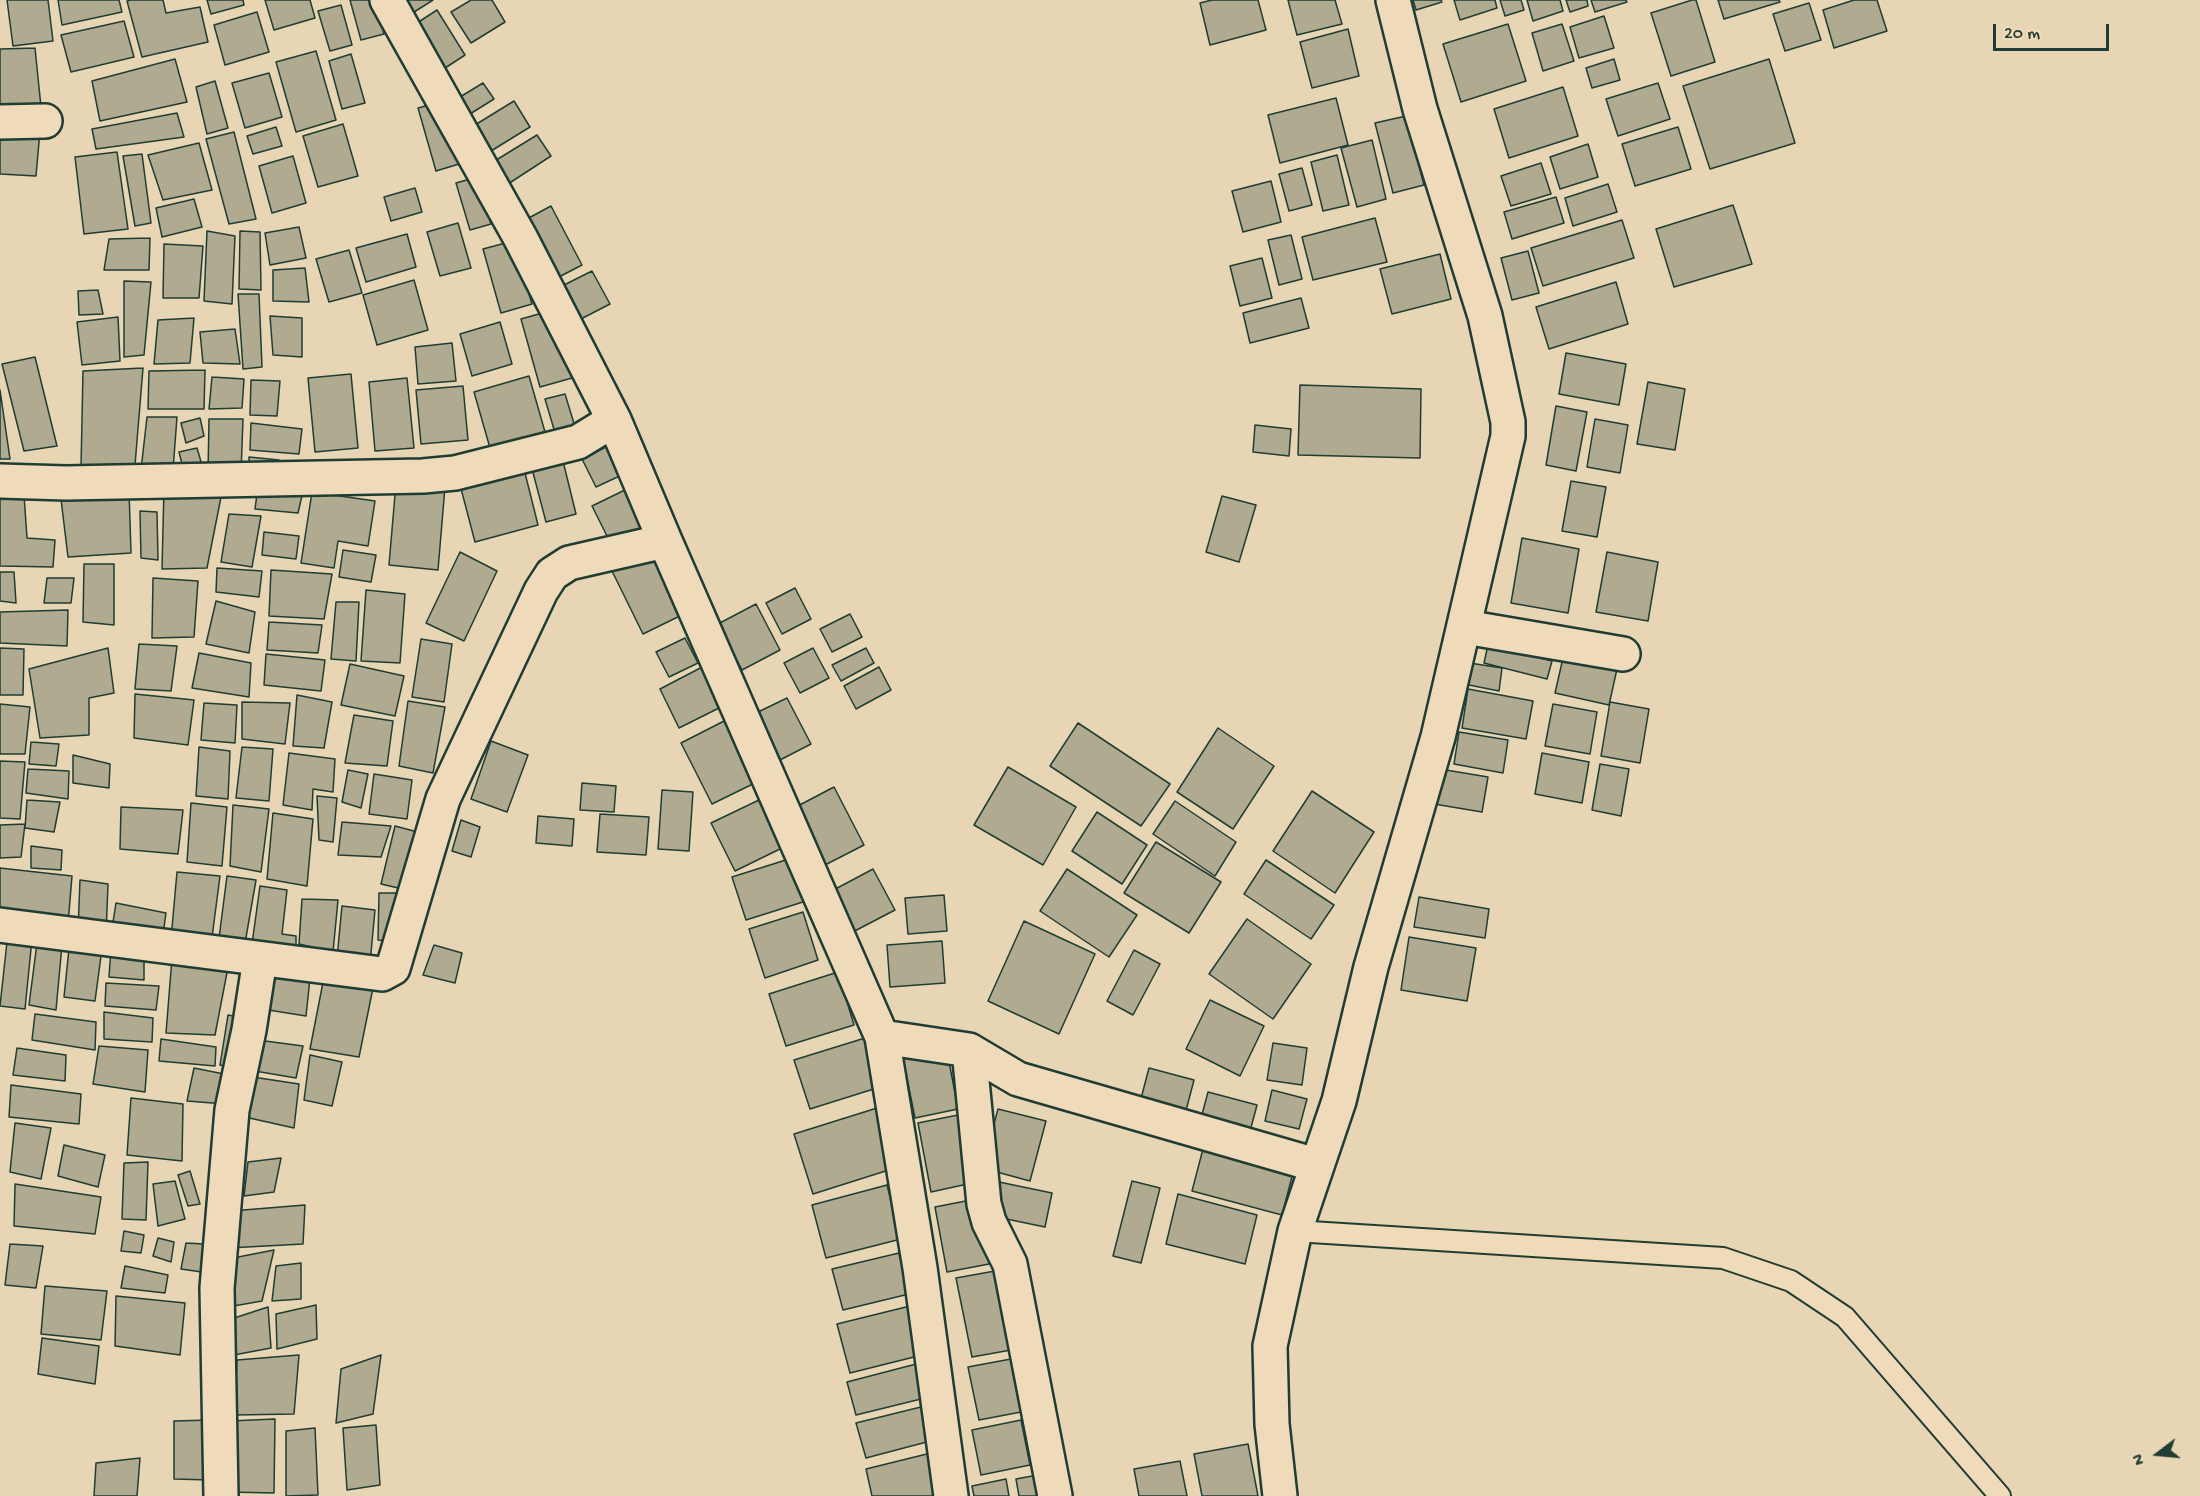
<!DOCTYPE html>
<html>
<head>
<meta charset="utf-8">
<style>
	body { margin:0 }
	#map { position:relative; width:2200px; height:1496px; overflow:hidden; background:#e7d5b4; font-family:"Gochi Hand",sans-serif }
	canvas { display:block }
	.north { position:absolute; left:2128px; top:1424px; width:60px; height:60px; -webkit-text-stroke:4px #efdbb9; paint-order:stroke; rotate:254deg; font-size:16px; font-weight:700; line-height:24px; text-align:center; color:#1f3d34 }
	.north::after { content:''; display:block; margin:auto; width:21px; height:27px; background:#1f3d34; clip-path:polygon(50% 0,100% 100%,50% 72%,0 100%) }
	.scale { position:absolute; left:1993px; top:24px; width:116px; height:27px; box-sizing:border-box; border:3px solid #1f3d34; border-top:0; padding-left:8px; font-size:18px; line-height:21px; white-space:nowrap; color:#1f3d34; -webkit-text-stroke:4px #efdbb9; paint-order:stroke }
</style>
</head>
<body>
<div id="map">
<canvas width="2200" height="1496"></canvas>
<div class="north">N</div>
<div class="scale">20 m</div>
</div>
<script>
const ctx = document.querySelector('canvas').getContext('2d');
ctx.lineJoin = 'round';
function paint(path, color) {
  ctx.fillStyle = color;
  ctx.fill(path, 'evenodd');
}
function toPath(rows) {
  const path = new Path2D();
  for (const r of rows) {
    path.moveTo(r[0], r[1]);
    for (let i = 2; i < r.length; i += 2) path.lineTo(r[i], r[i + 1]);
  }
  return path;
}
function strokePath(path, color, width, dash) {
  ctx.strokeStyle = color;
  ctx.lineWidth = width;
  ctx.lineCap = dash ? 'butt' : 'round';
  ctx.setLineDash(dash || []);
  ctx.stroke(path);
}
const building = toPath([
	[7,0,48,0,53,41,13,46,7,0],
	[58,0,119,0,122,12,62,25,58,0],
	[131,0,163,0,166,13,200,7,208,42,142,57,127,1,131,0],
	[207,0,243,0,244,5,211,14,207,0],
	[265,0,310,0,315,18,274,30,265,0],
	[350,0,374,0,384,34,361,40,350,0],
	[402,0,433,0,411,14,402,0],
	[471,0,492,0,505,22,471,43,451,12,471,0],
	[1212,0,1258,0,1266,30,1210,45,1200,3,1212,0],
	[1288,0,1335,0,1342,24,1297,35,1288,0],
	[1413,0,1441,0,1442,2,1416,10,1413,0],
	[1454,0,1495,0,1497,8,1460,20,1454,0],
	[1500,0,1521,0,1524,10,1505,16,1500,0],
	[1527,0,1560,0,1563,11,1533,21,1527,0],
	[1566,0,1587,0,1588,6,1570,12,1566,0],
	[1591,0,1626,0,1627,2,1595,12,1591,0],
	[1692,0,1696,0,1715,62,1671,76,1651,13,1692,0],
	[1718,0,1779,0,1780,2,1724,19,1718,0],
	[1854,0,1877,0,1887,31,1834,48,1823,10,1854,0],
	[1809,3,1821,40,1785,51,1773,14,1809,3],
	[341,5,352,45,330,51,318,11,341,5],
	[437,10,465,55,442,70,414,25,437,10],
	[257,12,269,52,225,65,214,25,257,12],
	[1604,16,1614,48,1579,58,1570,27,1604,16],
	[124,21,134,57,71,72,61,35,124,21],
	[1508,24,1526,81,1461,102,1443,44,1508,24],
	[1562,24,1574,61,1543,71,1532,33,1562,24],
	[1348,29,1359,76,1312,88,1300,42,1348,29],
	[35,48,41,107,0,107,0,49,35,48],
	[316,51,336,120,296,132,276,62,316,51],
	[351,54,365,103,342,109,329,61,351,54],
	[175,59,187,102,100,121,92,81,175,59],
	[1614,59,1620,80,1592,88,1586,68,1614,59],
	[1769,59,1795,143,1710,169,1683,86,1769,59],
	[269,73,282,117,245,128,232,83,269,73],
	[215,81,228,128,207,134,196,87,215,81],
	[483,83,494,99,470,114,460,97,483,83],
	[1658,83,1670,119,1618,136,1606,99,1658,83],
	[1563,87,1578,136,1509,158,1494,109,1563,87],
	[1336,98,1348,145,1280,163,1268,115,1336,98],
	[514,101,530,127,491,151,475,125,514,101],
	[441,102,459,164,436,171,418,108,441,102],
	[177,113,184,137,96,149,92,129,177,113],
	[1406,116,1424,185,1393,193,1375,123,1406,116],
	[343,124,358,176,318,187,303,136,343,124],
	[276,127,282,146,253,154,247,136,276,127],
	[1678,127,1691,169,1635,186,1622,144,1678,127],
	[0,131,40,131,36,176,0,174,0,131],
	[234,132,256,219,229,224,206,139,234,132],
	[537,135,551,156,508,184,493,162,537,135],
	[1372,140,1386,199,1357,207,1341,148,1372,140],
	[199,143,212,190,163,200,148,155,199,143],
	[1588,144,1598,177,1560,189,1550,157,1588,144],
	[117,152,128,229,84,234,75,157,117,152],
	[142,154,151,223,135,226,123,156,142,154],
	[1337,155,1349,205,1323,211,1311,162,1337,155],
	[293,156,306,203,272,213,259,166,293,156],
	[1541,163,1551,194,1511,206,1501,176,1541,163],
	[1302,168,1312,205,1289,211,1279,174,1302,168],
	[477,177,491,224,470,230,456,183,477,177],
	[1271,181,1281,222,1243,232,1232,191,1271,181],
	[1608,184,1617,212,1573,226,1565,198,1608,184],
	[415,188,422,212,391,221,384,197,415,188],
	[1556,197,1564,223,1512,239,1504,212,1556,197],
	[194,199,202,227,162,237,156,208,194,199],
	[1733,205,1752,264,1674,287,1656,229,1733,205],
	[551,206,582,265,555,279,525,220,551,206],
	[1375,218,1387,262,1313,280,1302,237,1375,218],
	[1622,220,1634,258,1543,286,1531,248,1622,220],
	[458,223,471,268,440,276,427,232,458,223],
	[299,227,306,258,270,265,265,233,299,227],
	[207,231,235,236,232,304,204,301,207,231],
	[240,231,260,232,261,290,239,289,240,231],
	[407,234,416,267,366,282,356,248,407,234],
	[1291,235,1302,279,1279,285,1268,240,1291,235],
	[150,238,149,270,104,270,109,239,150,238],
	[513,241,532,304,501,313,483,249,513,241],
	[164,244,203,246,199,298,163,298,164,244],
	[349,250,362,293,329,302,316,259,349,250],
	[1528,251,1539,293,1512,300,1501,258,1528,251],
	[1440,254,1451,299,1392,314,1380,269,1440,254],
	[1262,258,1272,298,1240,306,1230,266,1262,258],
	[305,268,309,302,273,301,273,270,305,268],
	[592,271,610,304,575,322,558,288,592,271],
	[414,280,428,330,377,345,363,295,414,280],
	[124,281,151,282,144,355,124,357,124,281],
	[1616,282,1628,324,1549,349,1536,307,1616,282],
	[98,290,103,314,79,315,78,291,98,290],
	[238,294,259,294,262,367,243,369,238,294],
	[1301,298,1309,328,1250,343,1243,313,1301,298],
	[553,310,572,378,540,387,521,319,553,310],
	[270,316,302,318,302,357,273,355,270,316],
	[118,317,120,361,82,365,77,322,118,317],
	[194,318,190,363,154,364,158,320,194,318],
	[500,322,512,364,472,376,460,334,500,322],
	[235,329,240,364,203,363,200,332,235,329],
	[452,343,456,381,418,384,415,347,452,343],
	[1566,353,1626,364,1619,405,1559,394,1566,353],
	[35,357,57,446,24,451,2,364,35,357],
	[143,368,135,465,81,467,83,371,143,368],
	[205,370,204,409,148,409,149,371,205,370],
	[351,374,358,448,315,452,308,378,351,374],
	[529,376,545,432,490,448,474,392,529,376],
	[212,377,244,379,242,408,209,409,212,377],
	[407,378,414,448,375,451,369,382,407,378],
	[251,380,280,381,277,416,250,415,251,380],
	[1648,382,1685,389,1675,450,1637,444,1648,382],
	[1300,385,1421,389,1420,458,1298,455,1300,385],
	[463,386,468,440,421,444,416,390,463,386],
	[0,390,10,459,0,459,0,390],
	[565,394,576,430,556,436,545,399,565,394],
	[1556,406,1587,412,1576,471,1546,465,1556,406],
	[147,417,177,417,173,470,141,470,147,417],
	[200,418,204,436,186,443,181,423,200,418],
	[209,419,243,419,241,473,208,473,209,419],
	[1595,419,1628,425,1620,473,1587,467,1595,419],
	[251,423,302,429,299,454,250,450,251,423],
	[1255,425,1291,429,1289,456,1253,452,1255,425],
	[612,444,626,473,596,487,582,459,612,444],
	[197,448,204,472,185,476,179,452,197,448],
	[249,457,279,460,278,470,249,472,249,457],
	[562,457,576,514,546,522,531,465,562,457],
	[523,465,538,525,475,542,459,481,523,465],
	[1571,481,1606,487,1597,537,1562,531,1571,481],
	[396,483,445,487,438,570,389,565,396,483],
	[258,486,303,491,298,513,255,509,258,486],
	[164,487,223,487,207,568,162,569,164,487],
	[631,487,653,531,614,550,592,506,631,487],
	[60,491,129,491,131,553,68,557,60,491],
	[312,492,375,501,368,546,338,541,334,568,301,563,312,492],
	[0,495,24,495,27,538,55,540,53,567,0,566,0,495],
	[1222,496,1256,505,1239,562,1206,552,1222,496],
	[140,511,157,512,158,560,141,558,140,511],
	[229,514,261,516,252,567,221,562,229,514],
	[264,532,299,536,296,559,262,555,264,532],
	[1522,538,1579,549,1568,613,1511,603,1522,538],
	[660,548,690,611,643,634,612,571,660,548],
	[343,550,376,555,371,582,339,577,343,550],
	[460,552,497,571,464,641,426,623,460,552],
	[1607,552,1658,562,1648,621,1596,612,1607,552],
	[84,564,114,564,114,625,83,622,84,564],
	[217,568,262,571,259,597,216,592,217,568],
	[271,570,332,574,324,619,269,616,271,570],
	[0,572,14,572,16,603,0,601,0,572],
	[47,578,74,578,71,603,44,603,47,578],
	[153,578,198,581,194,637,152,638,153,578],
	[795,588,811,619,782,634,766,603,795,588],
	[366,590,405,594,400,663,361,661,366,590],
	[216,601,255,612,249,653,206,644,216,601],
	[336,602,359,602,356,661,331,659,336,602],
	[756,604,780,650,742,670,718,624,756,604],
	[68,610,67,646,0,643,0,612,68,610],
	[850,614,862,637,832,652,820,629,850,614],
	[269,622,322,625,318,653,267,650,269,622],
	[685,638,698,663,669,677,656,652,685,638],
	[421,639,452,644,444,702,412,697,421,639],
	[139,644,177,646,171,691,135,689,139,644],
	[1488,645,1552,661,1547,679,1484,663,1488,645],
	[0,648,24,649,23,695,0,695,0,648],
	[108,648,114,693,89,698,89,735,40,738,29,669,108,648],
	[813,648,829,678,800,693,784,663,813,648],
	[866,648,874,663,841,681,832,665,866,648],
	[199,653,251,663,249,697,192,688,199,653],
	[266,654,325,660,321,691,264,685,266,654],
	[1563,658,1617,669,1609,705,1555,693,1563,658],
	[1463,662,1502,668,1499,691,1459,683,1463,662],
	[350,664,404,676,395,716,341,705,350,664],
	[708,664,727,704,679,728,660,689,708,664],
	[879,667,891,690,856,709,844,686,879,667],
	[1468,689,1533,701,1526,739,1462,728,1468,689],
	[135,694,194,700,188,745,134,738,135,694],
	[297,695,332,702,324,748,293,746,297,695],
	[787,698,811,744,780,760,756,713,787,698],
	[408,701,445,707,433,773,399,766,408,701],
	[242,702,290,703,285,744,242,739,242,702],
	[1610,702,1649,709,1640,763,1601,756,1610,702],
	[204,703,237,705,235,743,201,740,204,703],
	[0,704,30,707,25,754,0,754,0,704],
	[1553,704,1597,712,1590,754,1545,746,1553,704],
	[354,715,393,721,387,766,345,763,354,715],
	[730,718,761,780,712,804,681,743,730,718],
	[1078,723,1170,784,1141,826,1050,766,1078,723],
	[1218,728,1274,766,1233,829,1177,792,1218,728],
	[1459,732,1508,740,1503,773,1454,764,1459,732],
	[491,741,528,755,507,812,471,799,491,741],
	[31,742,59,744,56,766,29,764,31,742],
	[199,747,230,751,228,799,196,796,199,747],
	[242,747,273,749,269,801,236,798,242,747],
	[289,753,335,759,333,792,313,789,312,810,283,805,289,753],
	[1542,753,1589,762,1582,803,1535,794,1542,753],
	[73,755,110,764,109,788,73,783,73,755],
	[0,761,25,762,20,819,0,818,0,761],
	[1600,764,1629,769,1621,816,1592,810,1600,764],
	[1008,767,1076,807,1043,865,974,825,1008,767],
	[28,769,69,771,68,799,26,793,28,769],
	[1440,769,1488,777,1482,812,1434,804,1440,769],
	[348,770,368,774,361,808,342,802,348,770],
	[374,774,412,780,407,819,369,814,374,774],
	[582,783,616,786,614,812,580,810,582,783],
	[834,787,864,845,821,867,792,809,834,787],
	[662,790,693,792,689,851,658,849,662,790],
	[1312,791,1374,832,1335,893,1273,851,1312,791],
	[317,796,337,798,333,842,319,840,317,796],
	[27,800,60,802,54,832,25,828,27,800],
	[759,800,782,848,735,871,711,823,759,800],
	[1175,801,1236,842,1215,876,1153,834,1175,801],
	[191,803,227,807,222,866,187,862,191,803],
	[233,805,269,809,261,872,230,866,233,805],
	[121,807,183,810,178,854,120,849,121,807],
	[1097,812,1147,845,1122,884,1072,851,1097,812],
	[273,813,313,819,307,886,267,879,273,813],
	[600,814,649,817,646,855,597,852,600,814],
	[538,816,574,819,572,846,536,843,538,816],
	[461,820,480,827,471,857,452,851,461,820],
	[342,822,391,826,381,857,338,855,342,822],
	[25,824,21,857,0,858,0,825,25,824],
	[395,826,425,834,411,891,381,884,395,826],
	[1156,842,1221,882,1189,933,1124,893,1156,842],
	[31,846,62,850,61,870,31,868,31,846],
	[792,858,806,901,746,920,732,877,792,858],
	[1266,860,1334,905,1311,939,1244,894,1266,860],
	[0,868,72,876,68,924,0,915,0,868],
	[873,869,895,910,847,935,826,894,873,869],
	[1067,869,1137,915,1109,957,1040,911,1067,869],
	[177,872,220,876,211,945,171,939,177,872],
	[227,876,256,880,244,949,218,946,227,876],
	[80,880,108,884,106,934,78,931,80,880],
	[260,886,287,890,282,934,296,936,296,957,251,951,260,886],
	[379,893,403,893,395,942,378,940,379,893],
	[944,895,947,931,908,934,905,898,944,895],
	[1419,897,1489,909,1485,938,1414,927,1419,897],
	[302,899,338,900,333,952,299,944,302,899],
	[116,903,166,913,162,942,111,935,116,903],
	[342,906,375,910,370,963,337,958,342,906],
	[803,912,818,960,765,978,749,929,803,912],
	[1247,919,1311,964,1273,1019,1209,974,1247,919],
	[1024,921,1095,954,1059,1034,988,1001,1024,921],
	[8,933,32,939,25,1009,0,1006,8,933],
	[1409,937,1476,948,1467,1001,1401,990,1409,937],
	[70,939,103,941,95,1001,64,997,70,939],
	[942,941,945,983,890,987,887,945,942,941],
	[37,943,62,945,56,1010,29,1005,37,943],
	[434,945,462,953,455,983,423,975,434,945],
	[111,949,144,953,144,980,109,977,111,949],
	[1134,950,1160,964,1133,1015,1107,1001,1134,950],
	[172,958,229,962,215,1035,166,1033,172,958],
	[263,963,311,969,306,1016,256,1008,263,963],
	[325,972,374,983,359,1057,310,1049,325,972],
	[838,972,854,1025,786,1046,769,994,838,972],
	[106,983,159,986,156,1010,105,1006,106,983],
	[1210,1000,1264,1026,1240,1076,1186,1049,1210,1000],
	[104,1012,153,1018,152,1042,104,1039,104,1012],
	[35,1014,96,1022,95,1050,32,1040,35,1014],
	[228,1015,250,1019,237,1070,220,1065,228,1015],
	[865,1038,880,1087,810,1109,794,1060,865,1038],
	[161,1039,216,1047,215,1066,159,1061,161,1039],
	[250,1039,303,1046,296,1078,243,1069,250,1039],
	[1273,1043,1307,1048,1302,1085,1267,1080,1273,1043],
	[99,1046,148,1050,145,1092,93,1084,99,1046],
	[17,1048,66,1055,65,1081,13,1075,17,1048],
	[947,1051,958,1109,915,1118,903,1059,947,1051],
	[310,1055,342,1062,332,1106,304,1100,310,1055],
	[194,1068,229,1075,225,1104,187,1101,194,1068],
	[1149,1068,1194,1080,1183,1122,1138,1110,1149,1068],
	[246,1076,299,1084,294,1128,236,1115,246,1076],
	[11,1085,81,1094,79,1124,9,1117,11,1085],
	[1272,1090,1307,1099,1299,1129,1265,1121,1272,1090],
	[1208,1092,1257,1105,1248,1139,1199,1126,1208,1092],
	[131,1098,183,1104,182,1161,127,1155,131,1098],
	[877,1108,895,1168,813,1194,794,1134,877,1108],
	[998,1109,1046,1121,1030,1181,982,1168,998,1109],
	[958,1115,972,1183,931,1192,918,1123,958,1115],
	[15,1123,51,1128,41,1179,10,1172,15,1123],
	[64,1145,105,1155,98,1187,58,1176,64,1145],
	[1204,1145,1294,1169,1282,1215,1192,1191,1204,1145],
	[281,1158,274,1192,244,1196,248,1162,281,1158],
	[148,1162,146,1220,122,1219,124,1163,148,1162],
	[190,1171,200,1204,188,1206,178,1175,190,1171],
	[175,1181,185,1219,158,1226,153,1184,175,1181],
	[1132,1181,1160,1188,1141,1263,1113,1256,1132,1181],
	[999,1182,1052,1193,1045,1227,992,1216,999,1182],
	[15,1184,101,1197,95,1234,14,1226,15,1184],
	[887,1185,901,1239,826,1258,812,1205,887,1185],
	[1178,1194,1257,1215,1245,1264,1166,1244,1178,1194],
	[976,1199,989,1264,947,1272,935,1207,976,1199],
	[305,1205,303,1244,228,1248,231,1211,305,1205],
	[124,1231,144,1235,141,1253,121,1251,124,1231],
	[158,1238,174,1242,171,1262,153,1256,158,1238],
	[186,1243,204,1244,202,1272,181,1269,186,1243],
	[10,1244,43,1246,36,1288,5,1285,10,1244],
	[274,1250,262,1301,222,1308,228,1259,274,1250],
	[899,1253,909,1294,843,1310,832,1269,899,1253],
	[301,1263,301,1299,272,1301,276,1266,301,1263],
	[125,1266,168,1275,165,1293,121,1288,125,1266],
	[995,1271,1011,1350,972,1357,956,1278,995,1271],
	[45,1286,107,1291,101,1340,41,1334,45,1286],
	[116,1296,185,1303,180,1355,115,1346,116,1296],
	[316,1305,317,1339,277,1349,276,1314,316,1305],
	[910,1306,922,1355,850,1373,837,1324,910,1306],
	[268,1307,271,1348,223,1357,228,1320,268,1307],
	[42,1338,99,1346,95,1384,38,1374,42,1338],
	[299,1355,294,1414,234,1415,237,1360,299,1355],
	[381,1355,373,1414,336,1423,341,1369,381,1355],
	[1011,1359,1021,1412,979,1420,968,1367,1011,1359],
	[920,1363,929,1397,856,1415,847,1382,920,1363],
	[929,1405,938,1439,866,1458,856,1423,929,1405],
	[275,1419,274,1493,228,1492,230,1421,275,1419],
	[210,1420,210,1480,174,1479,174,1421,210,1420],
	[1021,1420,1030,1465,981,1475,972,1430,1021,1420],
	[376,1425,380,1485,347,1490,343,1428,376,1425],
	[315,1428,318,1495,286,1496,286,1431,315,1428],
	[1248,1444,1258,1496,1202,1496,1194,1454,1248,1444],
	[935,1452,946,1496,872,1496,866,1469,935,1452],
	[140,1458,137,1496,94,1496,96,1463,140,1458],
	[1180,1461,1187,1496,1139,1496,1134,1469,1180,1461],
	[1043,1474,1047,1496,1019,1496,1016,1479,1043,1474],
	[1006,1479,1009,1496,974,1496,972,1486,1006,1479]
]);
const lane = toPath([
	[1295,1231,1723,1258,1791,1281,1845,1317,2000,1496]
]);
const street = toPath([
	[387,0,520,237,614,420,665,541,882,1037,920,1268,951,1496],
	[0,122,45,121],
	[0,481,66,483,423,476,455,473,578,442,614,420],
	[1465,627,1623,654],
	[0,925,382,974,393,968,443,799,541,591,552,574,569,563,665,541],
	[882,1037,969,1050,1018,1079,1316,1165],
	[969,1050,984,1204,989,1222,1010,1264,1055,1496],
	[221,1496,217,1288,232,1110,249,1030,260,959]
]);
const secondary = toPath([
	[1280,1496,1272,1424,1270,1346,1295,1231,1339,1101,1371,967,1438,737,1508,436,1508,422,1485,316,1420,109,1393,0]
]);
paint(building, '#afaa90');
strokePath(building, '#1f3d34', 1.5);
strokePath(lane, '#1f3d34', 24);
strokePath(street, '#1f3d34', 38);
strokePath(secondary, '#1f3d34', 38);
strokePath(lane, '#efdbb9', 20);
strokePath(street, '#efdbb9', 33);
strokePath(secondary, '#efdbb9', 33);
</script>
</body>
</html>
